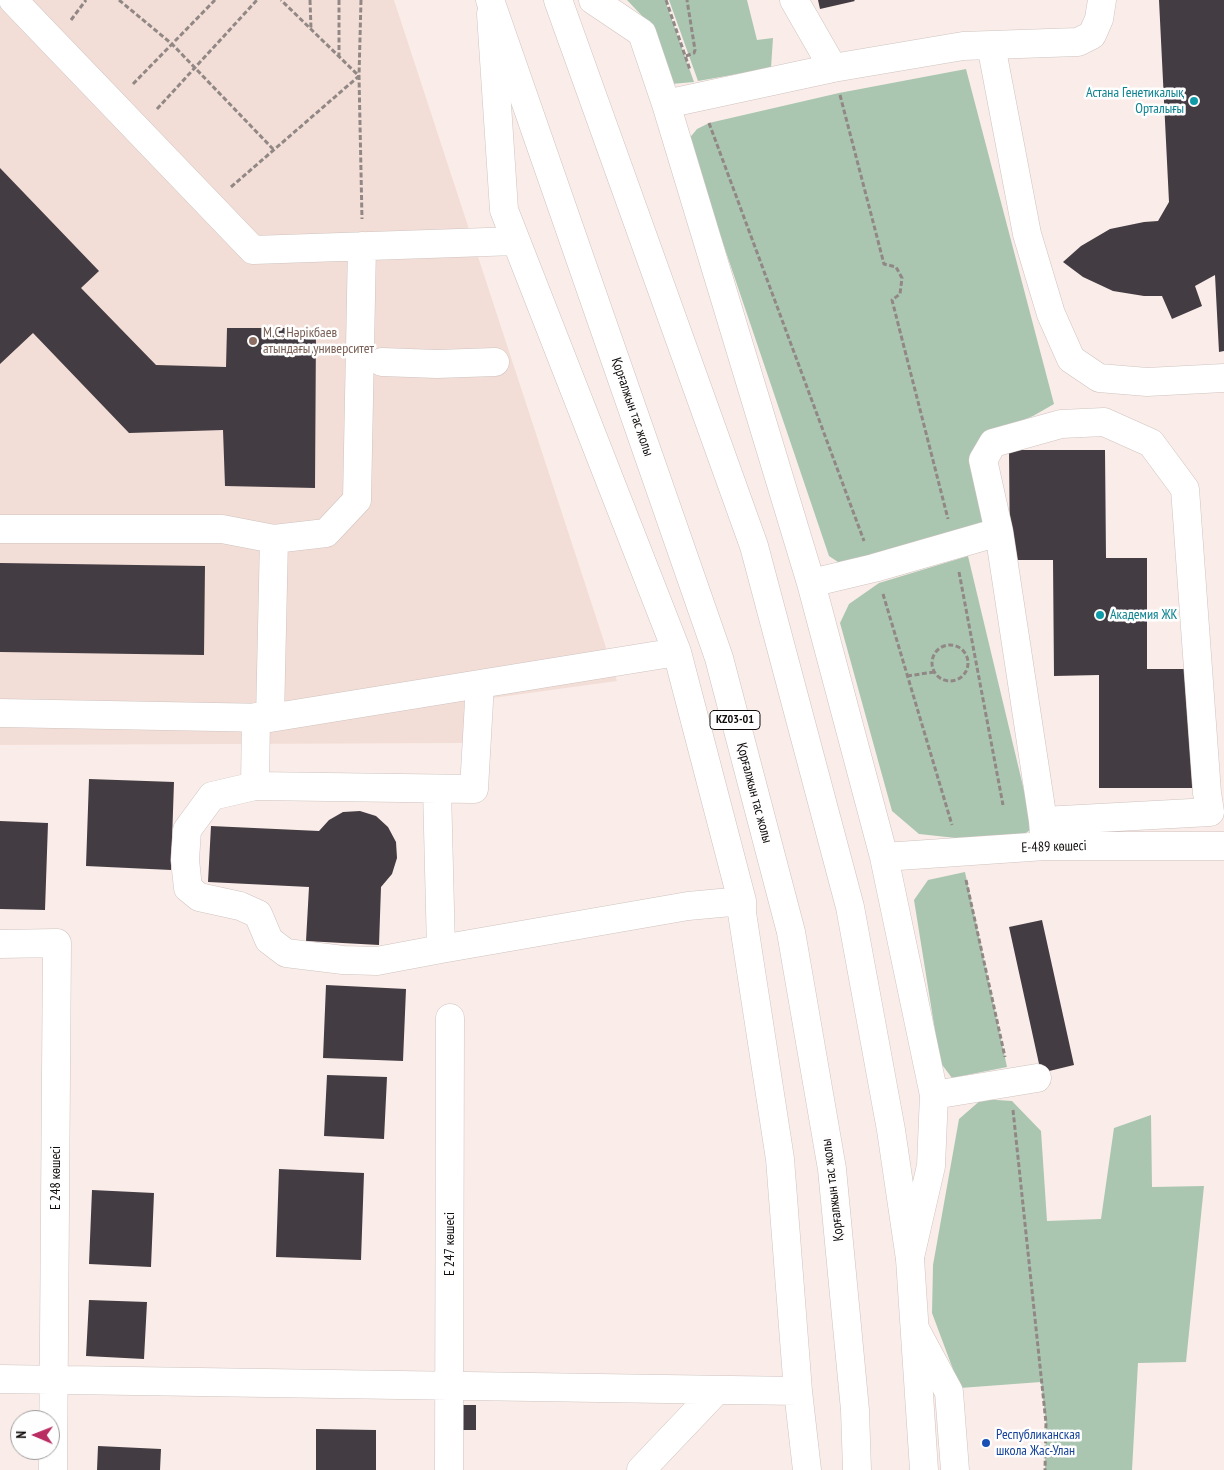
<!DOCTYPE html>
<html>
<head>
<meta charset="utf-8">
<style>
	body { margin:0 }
	#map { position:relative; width:1224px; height:1470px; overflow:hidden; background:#faede9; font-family:"PT Sans Narrow",sans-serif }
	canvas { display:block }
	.north { position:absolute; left:10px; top:1410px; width:50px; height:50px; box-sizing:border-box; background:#fefefe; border:1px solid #9f9d9d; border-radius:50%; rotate:271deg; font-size:14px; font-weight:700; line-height:20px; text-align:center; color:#100c0b }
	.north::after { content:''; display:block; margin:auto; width:18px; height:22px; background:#ba2d63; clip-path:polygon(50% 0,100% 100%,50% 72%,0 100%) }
</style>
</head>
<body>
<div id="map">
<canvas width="1224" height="1470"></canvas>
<div class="north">N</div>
</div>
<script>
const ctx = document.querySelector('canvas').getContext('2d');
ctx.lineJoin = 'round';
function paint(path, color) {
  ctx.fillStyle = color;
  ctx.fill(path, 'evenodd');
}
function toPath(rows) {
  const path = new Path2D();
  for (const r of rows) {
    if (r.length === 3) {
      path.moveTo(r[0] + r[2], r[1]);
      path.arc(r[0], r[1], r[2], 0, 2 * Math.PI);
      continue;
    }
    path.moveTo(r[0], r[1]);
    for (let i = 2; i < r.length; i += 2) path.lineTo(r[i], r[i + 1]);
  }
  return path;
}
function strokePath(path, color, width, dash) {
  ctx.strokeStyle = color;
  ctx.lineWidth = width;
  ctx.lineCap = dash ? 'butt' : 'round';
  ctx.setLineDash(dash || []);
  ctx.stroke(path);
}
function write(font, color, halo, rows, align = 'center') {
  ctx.font = font + ' "PT Sans Narrow",sans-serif';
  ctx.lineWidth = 5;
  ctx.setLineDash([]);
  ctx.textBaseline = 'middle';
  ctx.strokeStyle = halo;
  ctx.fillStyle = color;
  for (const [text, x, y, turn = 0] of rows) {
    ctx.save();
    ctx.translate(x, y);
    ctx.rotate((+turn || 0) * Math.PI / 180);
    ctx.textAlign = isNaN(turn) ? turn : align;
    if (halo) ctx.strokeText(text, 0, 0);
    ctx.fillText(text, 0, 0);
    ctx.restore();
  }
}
const built = toPath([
	[0,0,394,0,617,681,464,702,466,743,0,745]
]);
const green = toPath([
	[627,0,665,0,694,82,671,84,646,20],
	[669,0,747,0,757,40,773,38,771,68,698,81],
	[966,69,1054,404,1033,416,988,435,985,526,841,564,829,556,688,140,697,129,709,123,839,93],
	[968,556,1033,828,1023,835,956,838,919,834,892,811,840,623,849,604,879,583],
	[965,872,1007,1067,952,1078,940,1062,914,900,928,880],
	[982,1099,1012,1101,1041,1131,1047,1221,1101,1219,1114,1128,1151,1115,1152,1187,1204,1186,1186,1362,1138,1363,1132,1470,1045,1470,1046,1423,1041,1382,960,1388,932,1313,933,1265,959,1119]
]);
const building = toPath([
	[818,0,854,0,855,1,820,9],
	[1159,0,1224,0,1224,351,1219,352,1215,275,1195,286,1202,306,1172,319,1162,296,1144,296,1113,291,1083,277,1063,262,1081,246,1110,229,1144,222,1158,221,1169,202],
	[0,168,99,271,81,288,156,365,226,367,227,328,316,328,315,488,225,486,223,430,129,433,33,333,0,364],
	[1009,450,1105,450,1106,558,1147,558,1147,669,1192,669,1192,788,1099,788,1099,675,1054,676,1053,560,1010,560],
	[0,563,205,566,204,655,0,652],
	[89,779,174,782,171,870,86,866],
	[360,811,376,816,388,827,396,842,397,858,392,874,381,887,379,945,306,941,309,887,208,882,211,826,319,831,329,820,343,812],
	[0,821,48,823,45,910,0,909],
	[1042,920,1074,1065,1041,1073,1009,927],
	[326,985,406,989,403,1061,323,1058],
	[327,1075,387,1077,384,1139,324,1136],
	[279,1169,364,1173,361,1260,276,1257],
	[92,1190,154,1193,151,1267,89,1264],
	[89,1300,147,1302,144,1359,86,1356],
	[456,1405,476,1405,476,1430,456,1430],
	[316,1429,376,1430,376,1470,316,1470],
	[98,1446,161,1449,160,1470,97,1470]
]);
const path = toPath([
	[119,0,172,44,273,149],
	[310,0,311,29],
	[339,0,339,56],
	[361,0,359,76,362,219],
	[666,0,690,70],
	[71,20,86,0],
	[686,56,694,53,695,50,687,0],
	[133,84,215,0],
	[840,95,884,264,896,267,902,278,900,294,892,300,948,519],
	[157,109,257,0],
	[709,123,864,541],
	[231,187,359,76,281,0],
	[959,572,1003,805],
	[883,594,952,825],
	[950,663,18],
	[907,676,934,672],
	[966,880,1005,1057],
	[1013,1110,1046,1423,1045,1470]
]);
const minor = toPath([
	[13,0,253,250,516,241],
	[593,0,642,33,666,104,811,583,884,857,934,1095,931,1166,910,1257],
	[794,0,833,68],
	[491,14,504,210,677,652,742,901,742,913,780,1159,798,1391,807,1470],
	[991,45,1078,42,1092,35,1099,19,1102,0],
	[666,104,833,68,963,46,991,45,1027,234,1051,314,1071,359,1099,378,1147,382,1224,378],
	[382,362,437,364,495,362],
	[0,529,222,529,274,539],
	[999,532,983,460,993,443,1061,424,1104,422,1151,443,1185,489,1207,793,1210,812,1043,821],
	[811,583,874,568,999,532,1043,821,1045,846],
	[0,713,270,718,677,652],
	[256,717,255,786,474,789,480,684],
	[270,718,274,539,326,533,357,500,362,246],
	[255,786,212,796,187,830,185,860,188,888,199,897,240,906,258,914,269,940,286,953,343,960,377,961,441,949],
	[437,789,441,949,688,906,742,901],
	[884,857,1045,846,1224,846],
	[0,944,57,943,53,1470],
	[934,1095,1037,1078],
	[915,1329,949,1392,955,1470],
	[0,1379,798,1391],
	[449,1470,450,1018],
	[641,1470,717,1390]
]);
const major = toPath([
	[490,0,719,658,791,932,832,1169,855,1410,857,1470],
	[558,0,754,546,850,907,891,1130,910,1259,924,1470]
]);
const markers = [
	[1194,101,5,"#0f9aa8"],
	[253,341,5,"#8d6e63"],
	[1100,615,5,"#0f9aa8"],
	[986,1443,5,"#1a4fb4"]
];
const shields = [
	[735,720,50]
];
const shieldNames = [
	["KZ03-01",735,720]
];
const cultureNames = [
	["Астана Генетикалық",1184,93],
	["Орталығы",1184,109],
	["Академия ЖК",1110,615,"left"]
];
const educationNames = [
	["М.С. Нәрікбаев",263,333],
	["атындағы университет",263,349]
];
const streetNames = [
	["Қорғалжын тас жолы",632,407,71],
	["Қорғалжын тас жолы",754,793,75],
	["Е-489 көшесі",1054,847,-2],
	["Е 248 көшесі",56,1178,-90],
	["Қорғалжын тас жолы",833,1190,-97],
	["Е 247 көшесі",450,1244,-90]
];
const transitNames = [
	["Республиканская",996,1435],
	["школа Жас-Улан",996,1451]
];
paint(built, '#f3ded7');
paint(green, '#aac6b1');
paint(building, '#443c43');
strokePath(minor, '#cfc3bf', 29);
strokePath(major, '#cfc3bf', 29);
strokePath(path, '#918886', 3, [5, 2.5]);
strokePath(minor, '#fff', 28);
strokePath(major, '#fff', 28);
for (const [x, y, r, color] of markers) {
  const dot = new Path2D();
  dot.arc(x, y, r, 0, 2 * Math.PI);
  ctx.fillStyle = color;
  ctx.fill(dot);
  strokePath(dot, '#fefefe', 2);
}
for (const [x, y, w] of shields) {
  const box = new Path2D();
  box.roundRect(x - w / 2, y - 9.5, w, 19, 4);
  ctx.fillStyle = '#fefefe';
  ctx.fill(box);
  strokePath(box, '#100c0b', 1);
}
write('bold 12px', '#100c0b', null, shieldNames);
write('14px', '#0d838f', '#fefefe', cultureNames, 'right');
write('14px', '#785e54', '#fefefe', educationNames, 'left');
write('14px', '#100c0b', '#fefefe', streetNames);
write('14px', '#164399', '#fefefe', transitNames, 'left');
</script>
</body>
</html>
